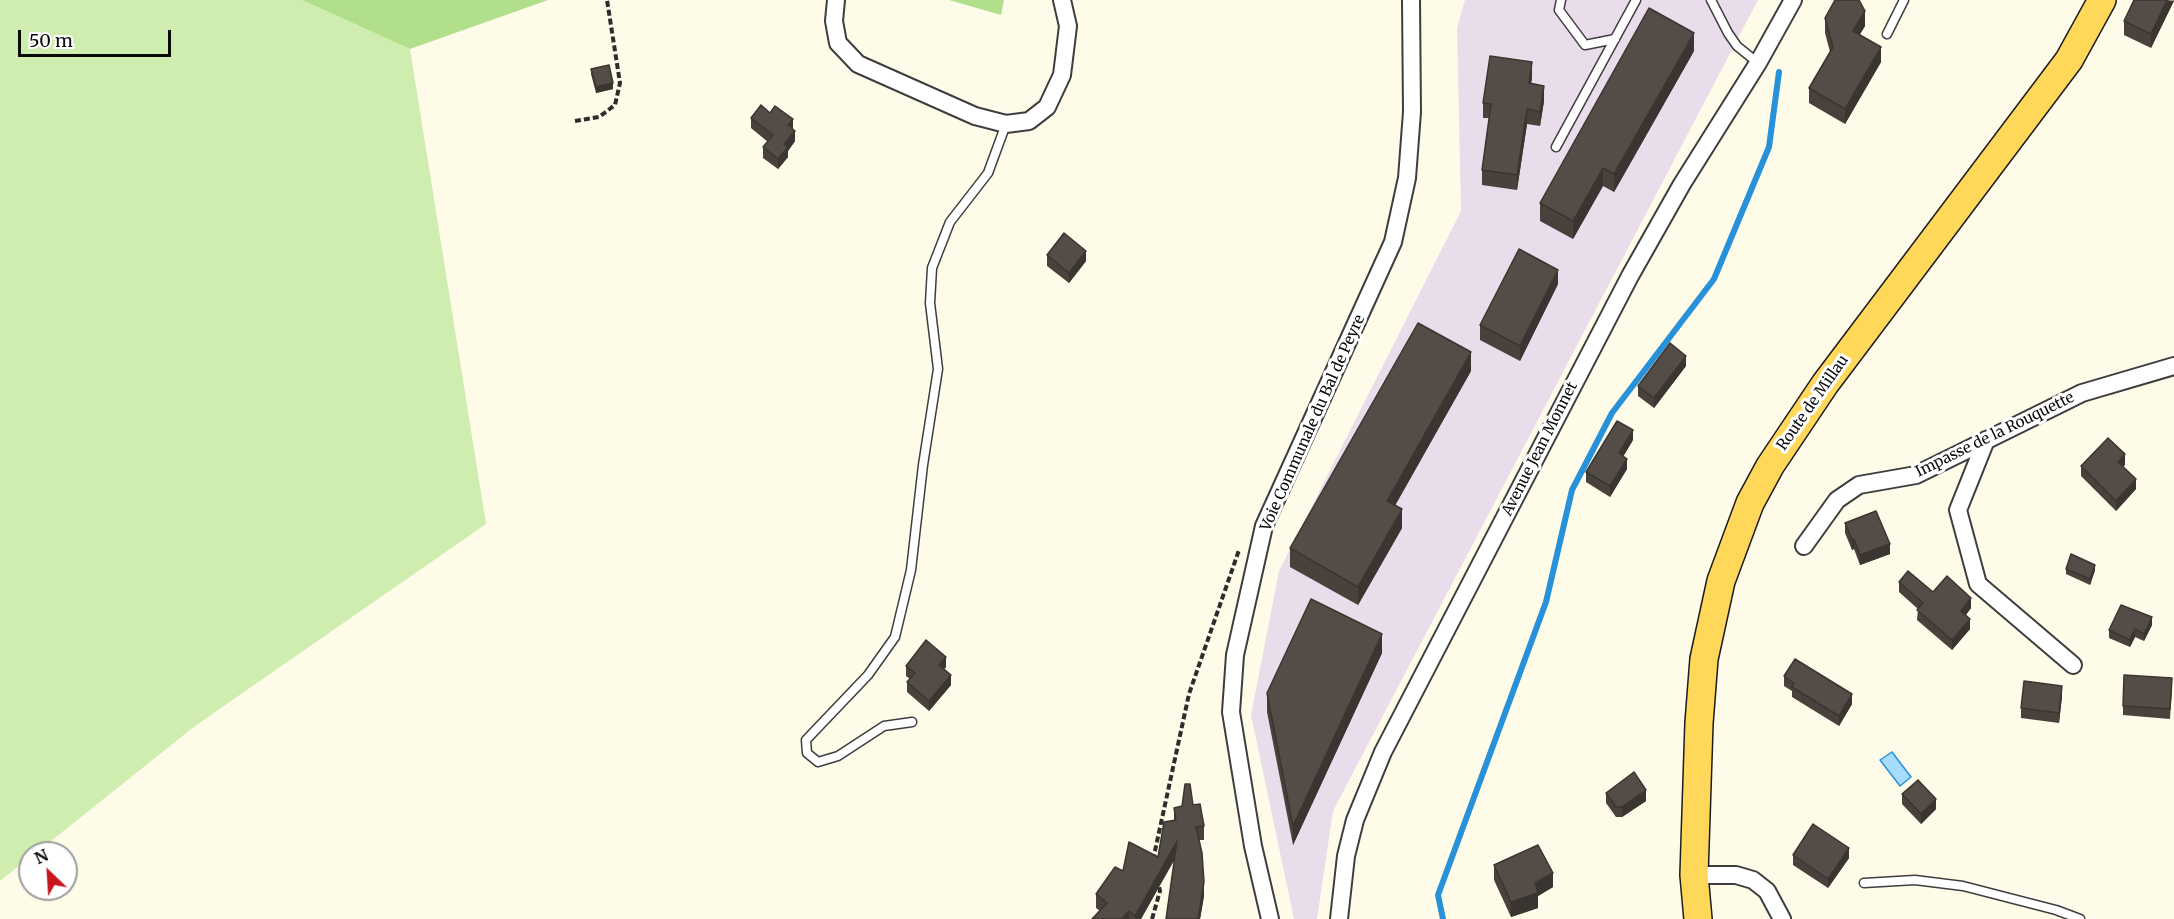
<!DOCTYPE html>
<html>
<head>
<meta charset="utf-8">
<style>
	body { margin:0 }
	#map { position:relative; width:2174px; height:919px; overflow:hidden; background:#fffbe9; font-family:Merriweather,serif }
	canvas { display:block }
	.north { position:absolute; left:18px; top:841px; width:60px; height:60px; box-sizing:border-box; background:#fff; border:2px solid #9d9d9d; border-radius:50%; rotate:335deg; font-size:16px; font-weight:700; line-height:24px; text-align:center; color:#0b0b0b }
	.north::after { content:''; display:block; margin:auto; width:21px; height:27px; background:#c7161e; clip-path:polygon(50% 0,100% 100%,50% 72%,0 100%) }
	.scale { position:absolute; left:18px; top:30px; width:153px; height:27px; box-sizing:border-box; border:3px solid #0b0b0b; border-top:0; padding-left:8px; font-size:18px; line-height:21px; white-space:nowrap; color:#0b0b0b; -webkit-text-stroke:4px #fff; paint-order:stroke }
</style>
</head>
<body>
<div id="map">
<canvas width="2174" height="919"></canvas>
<div class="north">N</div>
<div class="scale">50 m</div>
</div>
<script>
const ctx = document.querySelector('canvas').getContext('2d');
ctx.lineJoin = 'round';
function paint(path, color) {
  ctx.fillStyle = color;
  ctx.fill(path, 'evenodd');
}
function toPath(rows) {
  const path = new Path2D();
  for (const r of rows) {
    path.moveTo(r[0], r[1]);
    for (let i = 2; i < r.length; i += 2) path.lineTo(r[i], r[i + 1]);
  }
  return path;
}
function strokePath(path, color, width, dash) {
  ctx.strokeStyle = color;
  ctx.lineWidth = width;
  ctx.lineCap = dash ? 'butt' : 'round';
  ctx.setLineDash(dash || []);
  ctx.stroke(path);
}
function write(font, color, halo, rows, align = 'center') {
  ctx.font = font + ' Merriweather,serif';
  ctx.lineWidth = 6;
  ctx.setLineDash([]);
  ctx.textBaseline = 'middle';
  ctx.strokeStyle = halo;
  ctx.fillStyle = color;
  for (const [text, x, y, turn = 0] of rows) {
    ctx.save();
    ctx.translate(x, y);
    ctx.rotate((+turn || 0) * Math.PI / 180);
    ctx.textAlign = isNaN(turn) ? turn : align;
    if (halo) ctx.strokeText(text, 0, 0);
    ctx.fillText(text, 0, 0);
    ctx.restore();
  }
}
const industrial = toPath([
	[1465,0,1758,0,1333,811,1317,919,1294,919,1251,715,1279,571,1461,211,1457,28]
]);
const green = toPath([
	[0,0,302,0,410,49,486,524,195,726,36,853,30,853,30,857,0,881]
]);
const forest = toPath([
	[302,0,548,0,410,49],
	[949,0,1004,0,1001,15]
]);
const water = toPath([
	[1892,752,1911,777,1900,786,1880,760,1892,752]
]);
const stream = toPath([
	[1443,919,1438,895,1546,602,1572,490,1612,413,1714,279,1769,147,1779,72]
]);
const path = toPath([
	[575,121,599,117,615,105,620,83,607,0],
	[1153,860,1189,694,1239,550],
	[1152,919,1160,891,1158,882]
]);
const service = toPath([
	[1561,0,1559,10,1585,45,1615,39],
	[1711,0,1728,33,1737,46,1758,63],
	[1887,34,1904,0],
	[1556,147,1636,0],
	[912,722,884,726,838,756,818,762,807,753,806,740,868,675,895,637,911,570,923,465,938,369,930,303,932,268,950,222,988,173,1006,124],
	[1864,883,1915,880,1963,886,2056,910,2080,919]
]);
const minor = toPath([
	[836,0,834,21,838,43,858,64,975,116,1006,124,1029,121,1047,107,1062,75,1068,26,1062,0],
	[1986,440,1958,510,1978,584,2073,665],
	[1804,546,1837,500,1859,485,1916,475,2082,393,2174,366],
	[1694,875,1736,875,1753,880,1767,891,1782,919],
	[1270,919,1253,846,1231,712,1235,655,1264,526,1393,242,1407,178,1412,112,1411,0],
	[1339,919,1346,856,1355,820,1383,752,1630,276,1682,184,1758,63,1793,0]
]);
const primary = toPath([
	[1698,919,1694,875,1699,723,1704,659,1721,581,1750,503,1770,466,1825,384,2069,60,2102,0]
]);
const wall = toPath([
	[2174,0,2151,48,2124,35,2124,21],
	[1825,18,1865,26,1860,34,1881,62,1845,124,1809,103,1809,88,1830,52,1825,33],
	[1694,51,1614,192,1603,186,1573,239,1540,221,1540,203],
	[591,69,613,89,596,93,591,74],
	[1532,77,1531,84,1544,101,1540,126,1527,124,1517,190,1482,185,1482,170,1489,118,1483,118,1483,103],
	[751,118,793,129,795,141,788,151,788,157,778,169,763,158,763,147,768,142,751,128],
	[1047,255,1086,261,1069,283,1047,266],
	[1558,284,1520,361,1480,340,1480,325],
	[1686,366,1654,408,1638,396,1638,386],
	[1471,371,1395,505,1402,528,1358,605,1290,567,1290,548],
	[1633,440,1623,456,1627,469,1610,497,1586,482,1586,472],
	[2125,465,2123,466,2136,489,2116,511,2081,476,2081,466],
	[1845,523,1890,554,1860,565,1854,549,1852,550,1845,533],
	[2066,569,2095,570,2090,585,2066,574],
	[1899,582,1933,592,1971,608,1966,615,1970,629,1952,650,1917,620,1918,609,1899,592],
	[2152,625,2144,641,2135,637,2130,647,2109,638,2109,630],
	[1382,653,1293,845,1267,712,1267,693],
	[906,666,946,667,944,669,951,685,929,711,907,692,907,682,910,679,906,676],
	[1784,676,1852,704,1839,726,1792,697,1792,691,1784,686],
	[2172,688,2170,719,2123,715,2123,706],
	[2062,696,2059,723,2021,718,2021,708],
	[1606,793,1646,801,1622,817,1616,817,1606,803],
	[1902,794,1936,809,1921,824,1902,804],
	[1193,805,1204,826,1204,840,1199,840,1204,896,1200,919,1166,919,1175,859,1141,919,1092,919,1100,911,1096,908,1096,894,1123,871,1158,857,1174,820,1174,808],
	[1793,855,1849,858,1828,888,1793,865],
	[1494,865,1553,887,1538,896,1538,908,1511,917,1494,880]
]);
const shadedWall = toPath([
	[2167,0,2174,1,2151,48,2151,34],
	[1865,11,1865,26,1853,46,1853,31],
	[1694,33,1694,51,1614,192,1614,174],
	[1881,47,1881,62,1845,124,1845,109],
	[1532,62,1532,77,1529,98,1529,83],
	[613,83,613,89,596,93,596,87],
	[1544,86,1544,101,1540,126,1540,112],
	[1527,109,1527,124,1517,190,1517,175],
	[793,119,793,129,788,125],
	[795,131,795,141,788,151,788,157,778,169,778,159,784,144],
	[1603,168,1603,186,1573,239,1573,221],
	[1086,251,1086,261,1069,283,1069,273],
	[1558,270,1558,284,1520,361,1520,346],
	[1471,352,1471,371,1387,520,1387,501],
	[1686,356,1686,366,1654,408,1654,398],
	[1633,430,1633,440,1619,464,1619,453],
	[2125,454,2125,465,2118,472,2118,462],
	[1627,459,1627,469,1610,497,1610,486],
	[2136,479,2136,489,2116,511,2116,501],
	[1402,509,1402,528,1358,605,1358,587],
	[1854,539,1854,549,1852,550,1852,540],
	[1890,544,1890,554,1860,565,1860,555],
	[2095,565,2095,570,2090,585,2090,579],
	[1971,598,1971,608,1961,621,1961,611],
	[2152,617,2152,625,2144,641,2144,634],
	[1970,619,1970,629,1952,650,1952,640],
	[2135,629,2135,637,2130,647,2130,640],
	[1382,634,1382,653,1293,845,1293,826],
	[946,657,946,667,939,675,939,665],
	[951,675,951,685,929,711,929,701],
	[2062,686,2062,696,2059,723,2059,713],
	[1852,694,1852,704,1839,726,1839,716],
	[1646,790,1646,801,1622,817,1622,807],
	[1936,799,1936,809,1921,824,1921,814],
	[1177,841,1177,854,1141,919,1135,919,1135,916],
	[1849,848,1849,858,1828,888,1828,879],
	[1553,873,1553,887,1538,896,1538,908,1511,917,1511,902,1535,883],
	[1204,882,1204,896,1200,919,1198,919],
	[1129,911,1129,919,1121,919]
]);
const building = toPath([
	[1835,0,1859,0,1865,11,1853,31,1881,47,1845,109,1809,88,1833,47,1825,18,1835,0],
	[2134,0,2167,0,2151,34,2124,21,2134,0],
	[1649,8,1694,33,1614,174,1603,168,1573,221,1540,203,1649,8],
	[1490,56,1532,62,1529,83,1544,86,1540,112,1527,109,1517,175,1482,170,1491,104,1483,103,1490,56],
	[609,65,613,83,596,87,591,69,609,65],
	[761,105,770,113,775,106,793,119,788,125,795,131,784,144,788,147,778,159,763,147,773,135,751,118,761,105],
	[1064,233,1086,251,1069,273,1047,255,1064,233],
	[1519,249,1558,270,1520,346,1480,325,1519,249],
	[1418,323,1471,352,1387,501,1402,509,1358,587,1290,548,1418,323],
	[1670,343,1686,356,1654,398,1638,386,1670,343],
	[1617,421,1633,430,1619,453,1627,459,1610,486,1586,472,1617,421],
	[2108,438,2125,454,2118,462,2136,479,2116,501,2081,466,2108,438],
	[1876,511,1890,544,1860,555,1854,539,1852,540,1845,523,1876,511],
	[2071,554,2095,565,2090,579,2066,569,2071,554],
	[1908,571,1933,592,1947,576,1971,598,1961,611,1970,619,1952,640,1917,610,1923,603,1899,582,1908,571],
	[1311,599,1382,634,1293,826,1267,693,1311,599],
	[2121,605,2152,617,2144,634,2135,629,2130,640,2109,630,2121,605],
	[926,640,946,657,939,665,951,675,929,701,907,682,915,673,906,666,926,640],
	[1795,659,1852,694,1839,716,1792,687,1794,683,1784,676,1795,659],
	[2124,675,2172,678,2170,709,2123,706,2124,675],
	[2024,681,2062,686,2059,713,2021,708,2024,681],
	[1634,772,1646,790,1622,807,1616,807,1606,793,1634,772],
	[1918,780,1936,799,1921,814,1902,794,1918,780],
	[1185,784,1190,784,1193,805,1200,804,1204,826,1196,827,1202,853,1204,882,1198,919,1166,919,1177,841,1135,916,1129,911,1121,919,1092,919,1107,903,1096,894,1115,867,1123,871,1129,842,1158,857,1164,822,1176,820,1174,808,1182,806,1185,784],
	[1813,824,1849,848,1828,879,1793,855,1813,824],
	[1538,845,1553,873,1535,883,1538,893,1511,902,1494,865,1538,845]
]);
const streetNames = [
	["Route de Millau",1813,403,-55],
	["Voie Communale du Bal de Peyre",1313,423,-66],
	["Impasse de la Rouquette",1995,435,-26],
	["Avenue Jean Monnet",1540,449,-63]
];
paint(industrial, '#eaddeb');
paint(green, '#cfedaf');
paint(forest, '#b1df8c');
paint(water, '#a7dcfc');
strokePath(water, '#2792da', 1.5);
strokePath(stream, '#2792da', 6);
strokePath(service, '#3e3e3e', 11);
strokePath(minor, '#3e3e3e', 20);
strokePath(primary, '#1c1c1c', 30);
strokePath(path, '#2d2d2d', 4, [6, 3]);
strokePath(service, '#fff', 8);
strokePath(minor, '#fff', 16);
strokePath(primary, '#ffd759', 27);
paint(wall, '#48413c');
paint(shadedWall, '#3b3531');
paint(building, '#544c46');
strokePath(building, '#3b3531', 1.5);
write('15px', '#0b0b0b', '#fff', streetNames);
</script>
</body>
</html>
